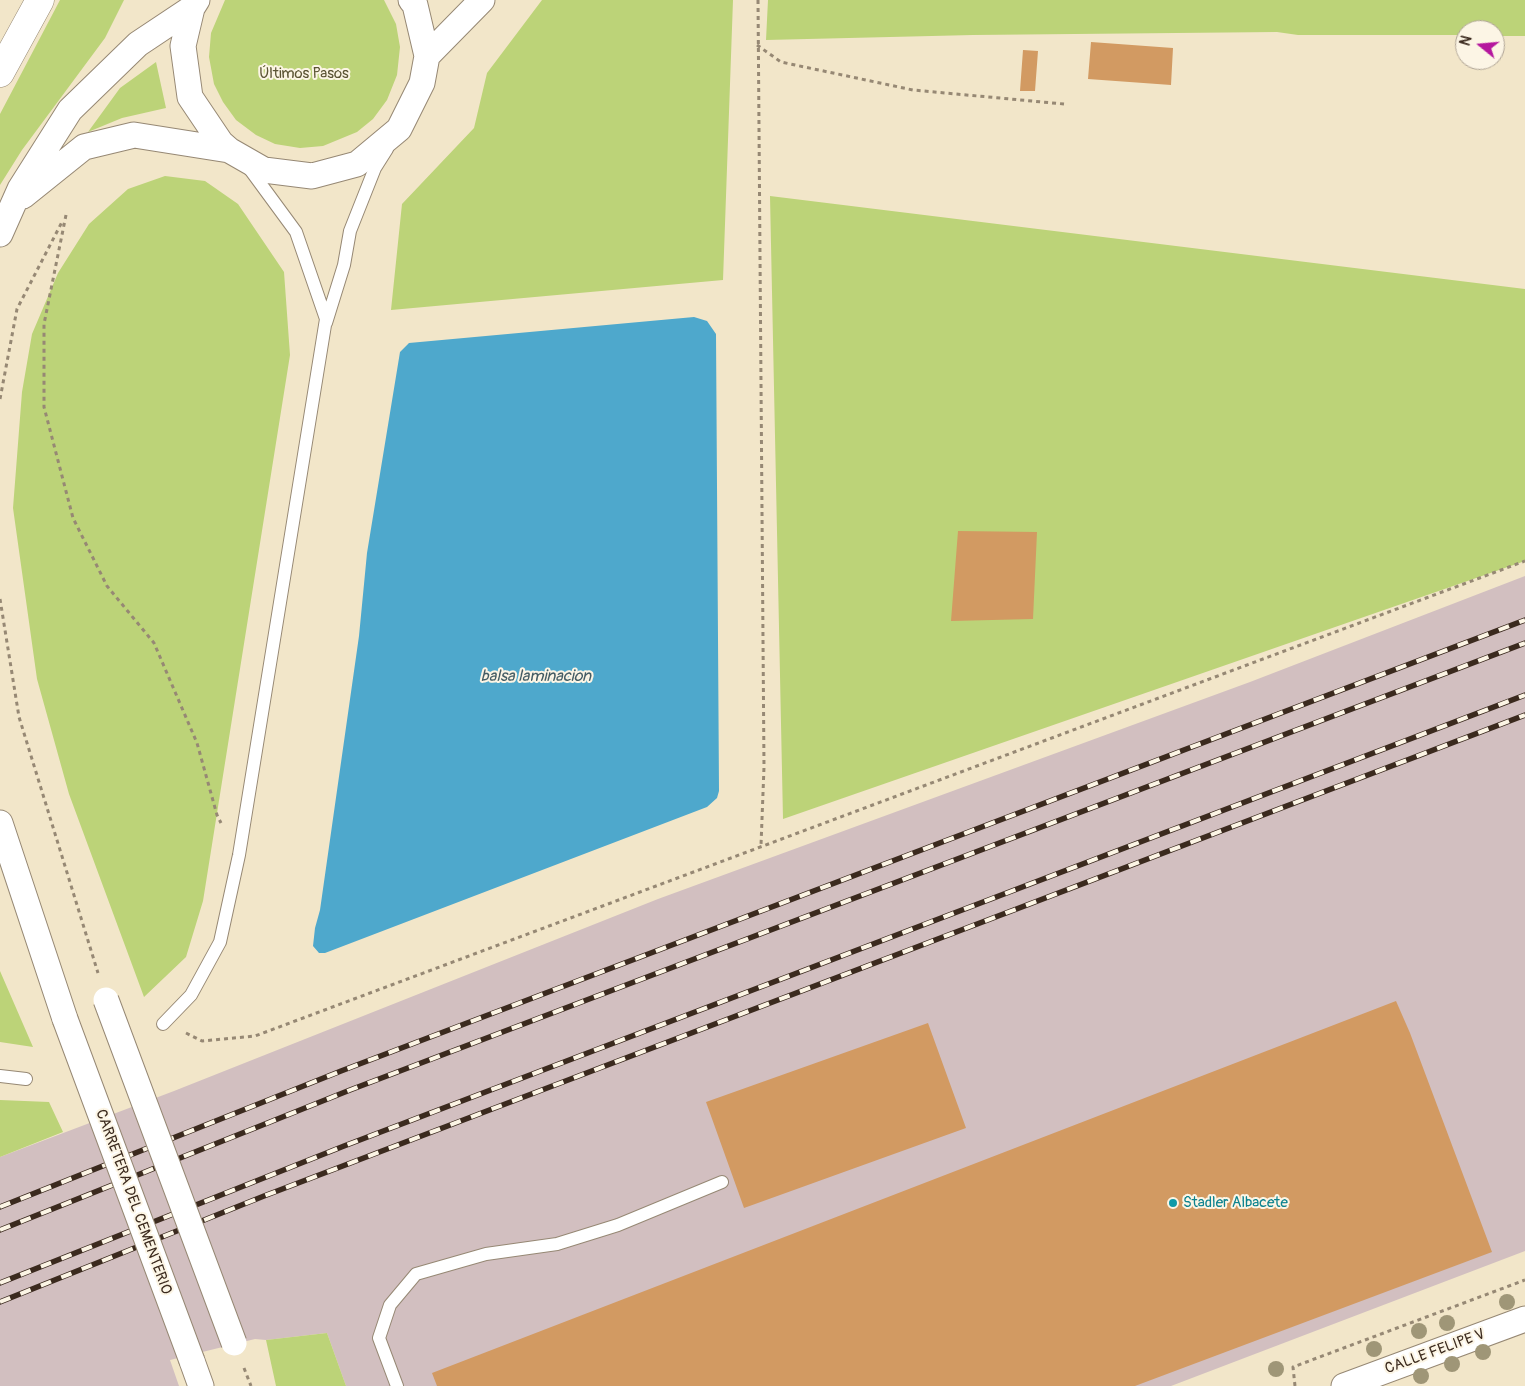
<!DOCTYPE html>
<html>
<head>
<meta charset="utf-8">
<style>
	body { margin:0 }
	#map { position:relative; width:1525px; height:1386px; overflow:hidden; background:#f2e6c9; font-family:Pangolin,sans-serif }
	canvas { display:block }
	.north { position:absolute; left:1455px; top:20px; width:50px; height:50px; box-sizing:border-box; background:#fcf5e5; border:1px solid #afa495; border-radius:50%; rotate:287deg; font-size:14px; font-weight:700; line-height:20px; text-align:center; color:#3b2a1e }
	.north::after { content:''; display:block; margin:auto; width:18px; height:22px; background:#b5179e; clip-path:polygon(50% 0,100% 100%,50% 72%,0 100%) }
</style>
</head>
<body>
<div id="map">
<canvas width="1525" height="1386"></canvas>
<div class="north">N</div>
</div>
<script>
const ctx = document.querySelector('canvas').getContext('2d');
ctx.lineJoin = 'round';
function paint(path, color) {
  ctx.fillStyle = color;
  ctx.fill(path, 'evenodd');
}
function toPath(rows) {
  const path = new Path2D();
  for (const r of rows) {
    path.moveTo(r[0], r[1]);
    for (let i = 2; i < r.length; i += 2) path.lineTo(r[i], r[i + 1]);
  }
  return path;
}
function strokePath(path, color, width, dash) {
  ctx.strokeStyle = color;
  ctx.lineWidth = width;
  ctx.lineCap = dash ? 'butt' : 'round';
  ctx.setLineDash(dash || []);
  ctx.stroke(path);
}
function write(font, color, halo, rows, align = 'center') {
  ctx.font = font + ' Pangolin,sans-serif';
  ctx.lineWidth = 4;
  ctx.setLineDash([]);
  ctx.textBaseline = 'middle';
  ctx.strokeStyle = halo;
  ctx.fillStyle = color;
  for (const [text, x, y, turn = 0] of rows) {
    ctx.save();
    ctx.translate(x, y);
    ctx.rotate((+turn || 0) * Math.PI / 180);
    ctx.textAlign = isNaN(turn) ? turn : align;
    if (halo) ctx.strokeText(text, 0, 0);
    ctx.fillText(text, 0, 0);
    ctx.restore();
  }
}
const industrial = toPath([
	[1525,576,1525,1251,1171,1386,346,1386,327,1333,266,1340,255,1339,170,1360,179,1386,0,1386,0,1157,174,1091,658,899,1250,682]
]);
const green = toPath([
	[60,0,124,0,105,38,22,150,0,185,0,114],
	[225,0,384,0,396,24,400,47,397,75,387,100,373,119,357,132,323,146,300,148,275,144,256,135,236,120,223,102,214,84,209,57,211,33],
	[542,0,733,0,723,280,391,310,402,204,474,128,487,73],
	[768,0,1525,0,1525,36,1495,36,1495,30,1465,30,1465,35,1298,35,1277,32,973,35,766,40],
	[156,62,166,108,122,118,88,132,120,88],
	[165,176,205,181,238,204,284,272,290,355,203,901,186,957,144,997,69,794,37,679,13,508,22,392,32,334,58,273,89,224,128,189],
	[770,196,1525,289,1525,561,783,819],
	[0,971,33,1047,0,1042],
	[0,1100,49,1102,63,1132,0,1157],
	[327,1333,346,1386,276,1386,266,1340]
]);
const water = toPath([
	[694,317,707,321,716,334,719,791,717,798,707,807,325,953,319,953,313,946,315,928,320,910,359,636,367,553,400,352,409,343]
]);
const building = toPath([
	[1091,42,1173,48,1171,85,1088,79],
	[1023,50,1038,51,1035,91,1020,91],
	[958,531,1037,532,1033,619,951,621],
	[1396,1001,1410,1033,1492,1252,1135,1386,437,1386,432,1373],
	[928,1023,966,1128,744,1208,706,1102]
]);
const path = toPath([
	[758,0,764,767,761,845],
	[757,45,781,62,913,90,1064,104],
	[66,215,44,324,44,407,73,518,107,586,154,643,197,743,217,815,221,823],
	[0,399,17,309,63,220],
	[0,599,19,717,98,973],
	[186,1033,202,1041,255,1036,1525,561],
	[244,1368,251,1386],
	[1295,1386,1293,1367,1525,1280]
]);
const lane = toPath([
	[326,323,344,265,350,231,375,168,387,149],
	[163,1024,191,995,220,942,239,855,326,319,296,232,249,168],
	[0,1076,26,1079],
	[397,1386,379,1338,390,1305,416,1274,486,1254,557,1244,618,1225,722,1182]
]);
const street = toPath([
	[197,0,192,8,183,46,190,97,221,143,229,150,264,170,312,176,357,164,399,129,422,83,427,56,415,5,411,0],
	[427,56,482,0],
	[23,196,84,147,134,135,229,150],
	[0,234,20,189,70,110,138,44,192,8],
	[0,823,65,1019],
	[192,1361,201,1386],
	[1344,1386,1525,1319]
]);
const highway = toPath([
	[0,73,40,0]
]);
const rail = toPath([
	[0,1207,341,1071,1525,620],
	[0,1230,350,1090,1525,643],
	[0,1283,344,1146,1525,695],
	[0,1302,264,1196,1525,715]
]);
const streetBridge = toPath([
	[106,1000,234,1343],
	[65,1019,192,1361]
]);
const trees = [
	[1507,1302],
	[1447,1323],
	[1419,1331],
	[1374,1349],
	[1483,1352],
	[1452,1364],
	[1276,1369],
	[1421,1376]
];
const markers = [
	[1173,1203,5,"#0f9aa8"]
];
const parkNames = [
	["Últimos Pasos",304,74]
];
const streetNames = [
	["CARRETERA DEL CEMENTERIO",133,1202,70],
	["CALLE FELIPE V",1435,1352,-20]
];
const cultureNames = [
	["Stadler Albacete",1183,1203]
];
const waterNames = [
	["balsa laminacion",536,677]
];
paint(industrial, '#d2bfc0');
paint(green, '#bcd378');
paint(water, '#4ea8cc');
paint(building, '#d29a62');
strokePath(lane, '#968874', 14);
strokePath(street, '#968874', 27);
strokePath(highway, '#968874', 29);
strokePath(path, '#968874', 3, [4, 4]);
strokePath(lane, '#fff', 12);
strokePath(street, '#fff', 25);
strokePath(highway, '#fff', 28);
strokePath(rail, '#3b2a1e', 5.5);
strokePath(rail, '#fcf5e5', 4, [11]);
strokePath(streetBridge, '#968874', 27, []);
strokePath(streetBridge, '#fff', 25);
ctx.fillStyle = '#9f9677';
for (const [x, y] of trees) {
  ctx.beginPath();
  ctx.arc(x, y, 8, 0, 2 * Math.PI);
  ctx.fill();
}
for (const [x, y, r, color] of markers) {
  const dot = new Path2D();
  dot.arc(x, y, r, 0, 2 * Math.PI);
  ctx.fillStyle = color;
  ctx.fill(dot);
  strokePath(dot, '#fcf5e5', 2);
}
write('15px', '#5b5434', '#fcf5e5', parkNames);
write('15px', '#3b2a1e', '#fcf5e5', streetNames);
write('15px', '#0d838f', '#fcf5e5', cultureNames, 'left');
write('italic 16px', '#435c64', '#fcf5e5', waterNames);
</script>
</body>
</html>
